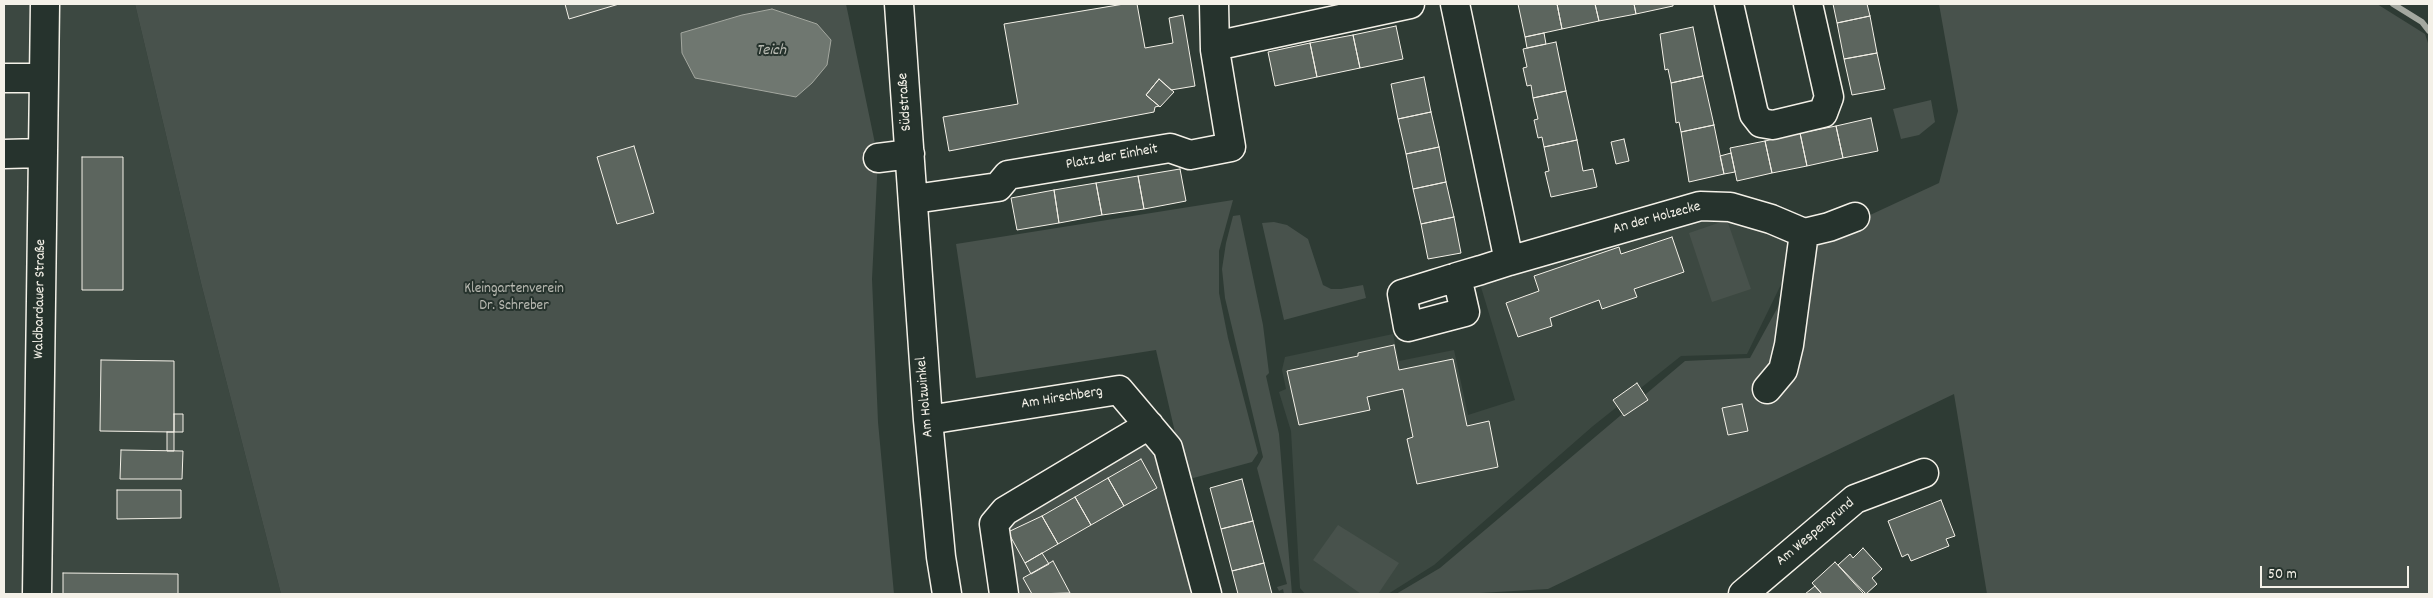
<!DOCTYPE html>
<html>
<head>
<meta charset="utf-8">
<style>
	body { margin:0 }
	#map { position:relative; width:2433px; height:598px; overflow:hidden; background:#2e3b34; font-family:Dekko,sans-serif }
	canvas { display:block }
	.frame { position:absolute; inset:0; border:5px solid #f4f1e8; pointer-events:none }
	.scale { position:absolute; left:2260px; top:566px; width:149px; height:22px; box-sizing:border-box; border:2px solid #f4f1e8; border-top:0; padding-left:6px; font-size:15px; line-height:18px; white-space:nowrap; color:#f4f1e8; -webkit-text-stroke:4px #26332d; paint-order:stroke }
</style>
</head>
<body>
<div id="map">
<canvas width="2433" height="598"></canvas>
<div class="frame"></div>
<div class="scale">50 m</div>
</div>
<script>
const ctx = document.querySelector('canvas').getContext('2d');
ctx.lineJoin = 'round';
function paint(path, color) {
  ctx.fillStyle = color;
  ctx.fill(path, 'evenodd');
}
function toPath(rows) {
  const path = new Path2D();
  for (const r of rows) {
    path.moveTo(r[0], r[1]);
    for (let i = 2; i < r.length; i += 2) path.lineTo(r[i], r[i + 1]);
  }
  return path;
}
function strokePath(path, color, width, dash) {
  ctx.strokeStyle = color;
  ctx.lineWidth = width;
  ctx.lineCap = dash ? 'butt' : 'round';
  ctx.setLineDash(dash || []);
  ctx.stroke(path);
}
function write(font, color, halo, rows, align = 'center') {
  ctx.font = font + ' Dekko,sans-serif';
  ctx.lineWidth = 4;
  ctx.setLineDash([]);
  ctx.textBaseline = 'middle';
  ctx.strokeStyle = halo;
  ctx.fillStyle = color;
  for (const [text, x, y, turn = 0] of rows) {
    ctx.save();
    ctx.translate(x, y);
    ctx.rotate((+turn || 0) * Math.PI / 180);
    ctx.textAlign = isNaN(turn) ? turn : align;
    if (halo) ctx.strokeText(text, 0, 0);
    ctx.fillText(text, 0, 0);
    ctx.restore();
  }
}
const built = toPath([
	[4,4,135,4,201,283,281,594,4,594],
	[1714,210,1793,243,1795,256,1747,354,1681,356,1593,426,1434,565,1388,594,1305,594,1300,588,1291,431,1279,392,1286,389,1282,370,1285,357,1393,334,1399,361,1454,350,1468,415,1515,400,1478,277]
]);
const green = toPath([
	[135,4,846,4,878,158,872,279,878,422,894,594,281,594,201,283],
	[1939,4,2377,4,2425,34,2429,46,2429,594,1987,594,1954,394,1548,589,1463,594,1396,594,1440,568,1685,361,1750,358,1814,241,1939,183,1958,111],
	[1931,100,1935,122,1919,135,1901,139,1893,109],
	[1233,200,1219,251,1219,293,1228,338,1258,453,1252,462,1186,480,1156,350,976,378,956,244],
	[1240,215,1263,325,1269,373,1266,376,1279,434,1292,594,1284,594,1283,589,1279,591,1277,587,1287,584,1257,468,1263,457,1225,298,1222,269,1226,243,1233,216],
	[1727,220,1751,289,1712,302,1689,233],
	[1274,222,1287,225,1308,239,1323,285,1331,289,1341,289,1363,285,1366,298,1284,320,1262,223],
	[1144,442,1160,449,1196,594,1021,594,1004,560,1007,518],
	[1338,525,1399,563,1378,594,1361,594,1313,560]
]);
const water = toPath([
	[772,9,817,24,831,40,827,65,812,83,796,97,695,78,682,53,681,33,742,15,772,9]
]);
const stream = toPath([
	[2393,4,2422,22,2429,31]
]);
const building = toPath([
	[565,4,619,4,569,19,565,4],
	[1124,4,1137,4,1145,48,1173,43,1169,18,1183,15,1195,86,1171,90,1159,79,1146,95,1159,106,1155,107,1154,112,949,151,943,117,1018,104,1004,24,1124,4],
	[1518,4,1557,4,1562,29,1525,37,1518,4],
	[1557,4,1595,4,1599,21,1562,29,1557,4],
	[1595,4,1634,4,1636,14,1599,21,1595,4],
	[1634,4,1673,4,1673,6,1636,14,1634,4],
	[1833,4,1867,4,1870,16,1837,23,1833,4],
	[1870,16,1877,53,1844,59,1837,23,1870,16],
	[1396,26,1403,59,1360,68,1353,35,1396,26],
	[1693,27,1703,76,1671,83,1668,69,1665,70,1660,34,1693,27],
	[1544,33,1546,44,1527,48,1525,37,1544,33],
	[1353,35,1360,68,1317,77,1310,43,1353,35],
	[1556,42,1566,91,1533,98,1531,85,1527,86,1523,68,1527,67,1523,49,1556,42],
	[1310,43,1317,77,1275,86,1268,52,1310,43],
	[1877,53,1885,89,1852,95,1844,59,1877,53],
	[1703,76,1714,125,1681,132,1679,122,1676,123,1671,83,1703,76],
	[1424,77,1431,112,1398,119,1391,84,1424,77],
	[1159,79,1174,92,1160,107,1146,95,1159,79],
	[1566,91,1577,140,1544,147,1542,137,1538,138,1534,120,1538,119,1533,98,1566,91],
	[1431,112,1439,147,1406,154,1398,119,1431,112],
	[1871,118,1878,151,1843,158,1836,126,1871,118],
	[1714,125,1724,174,1689,182,1681,132,1714,125],
	[1836,126,1843,158,1807,166,1800,133,1836,126],
	[1800,133,1807,166,1772,173,1765,141,1800,133],
	[1624,139,1629,161,1616,164,1611,142,1624,139],
	[1577,140,1583,171,1593,169,1597,187,1551,197,1545,172,1549,171,1544,147,1577,140],
	[1765,141,1772,173,1737,181,1730,148,1765,141],
	[634,146,654,213,617,224,597,157,634,146],
	[1439,147,1446,182,1413,189,1406,154,1439,147],
	[1731,153,1735,172,1724,174,1720,156,1731,153],
	[82,157,123,157,123,290,82,290,82,157],
	[1180,169,1186,201,1144,209,1138,176,1180,169],
	[1138,176,1144,209,1102,215,1096,183,1138,176],
	[1446,182,1454,217,1421,224,1413,189,1446,182],
	[1096,183,1102,215,1059,223,1054,190,1096,183],
	[1054,190,1059,223,1017,230,1011,198,1054,190],
	[1454,217,1461,253,1428,259,1421,224,1454,217],
	[1672,237,1684,272,1634,289,1637,297,1602,309,1599,300,1550,318,1552,326,1518,337,1506,303,1539,291,1534,276,1619,247,1621,254,1672,237],
	[1394,345,1399,370,1453,359,1467,426,1489,421,1498,467,1417,484,1407,439,1413,437,1403,389,1367,397,1370,410,1299,425,1287,371,1358,356,1358,353,1394,345],
	[101,360,174,361,174,432,100,431,101,360],
	[1637,383,1648,400,1624,416,1613,400,1637,383],
	[1742,404,1748,431,1728,435,1722,408,1742,404],
	[174,414,183,414,183,432,174,432,174,414],
	[167,432,174,432,174,451,167,451,167,432],
	[121,450,183,451,182,479,120,479,121,450],
	[1141,459,1157,488,1124,506,1108,478,1141,459],
	[1108,478,1124,506,1091,525,1075,497,1108,478],
	[1242,479,1253,521,1221,529,1210,488,1242,479],
	[117,490,181,490,181,518,117,519,117,490],
	[1075,497,1091,525,1058,544,1042,516,1075,497],
	[1941,500,1955,536,1946,539,1949,546,1911,561,1908,554,1902,557,1888,521,1941,500],
	[1042,516,1058,544,1025,563,1008,532,1042,516],
	[1253,521,1264,563,1232,571,1221,529,1253,521],
	[1863,548,1882,569,1872,578,1877,584,1866,594,1838,565,1850,554,1853,558,1863,548],
	[1042,553,1049,564,1031,574,1025,563,1042,553],
	[1053,561,1070,593,1032,594,1023,578,1053,561],
	[1835,562,1863,593,1861,594,1822,594,1812,583,1835,562],
	[1264,563,1272,594,1238,594,1232,571,1264,563],
	[63,573,178,574,178,594,63,594,63,573],
	[1815,586,1822,594,1805,594,1815,586]
]);
const minor = toPath([
	[899,4,928,420,941,557,947,594],
	[1455,4,1509,261],
	[1729,4,1754,114,1761,123,1773,125,1823,113,1829,97,1808,4],
	[1215,46,1410,4],
	[4,78,43,78],
	[4,154,42,153],
	[878,158,910,154],
	[914,199,998,187,1008,175,1170,148,1190,155,1231,147,1215,50,1214,4],
	[1457,277,1465,312,1408,327,1402,294,1431,285,1457,277,1481,270,1509,261,1700,206,1730,207,1771,219,1804,233,1829,227,1855,217],
	[1767,389,1783,370,1789,345,1804,233],
	[928,420,1119,390,1168,448,1207,594],
	[37,594,45,4],
	[1004,594,994,524,1005,511,1149,425],
	[1743,594,1855,499,1924,473]
]);
const streetNames = [
	["Südstraße",906,102,-94],
	["Platz der Einheit",1112,158,-10],
	["An der Holzecke",1657,219,-15],
	["Waldbardauer Straße",41,299,-89],
	["Am Holzwinkel",926,397,-95],
	["Am Hirschberg",1062,399,-9],
	["Am Wespengrund",1816,533,-40]
];
const parkNames = [
	["Kleingartenverein",514,290],
	["Dr. Schreber",514,307]
];
const waterNames = [
	["Teich",771,52]
];
paint(built, '#3c4841');
paint(green, '#48524c');
paint(water, '#6f7770');
strokePath(water, '#a4a8a0', 1);
strokePath(stream, '#a4a8a0', 6);
paint(building, '#5c655e');
strokePath(building, '#f4f1e8', 1);
strokePath(minor, '#f4f1e8', 31);
strokePath(minor, '#26332d', 28);
write('15px', '#f4f1e8', '#26332d', streetNames);
write('15px', '#b8b9b1', '#26332d', parkNames);
write('italic 16px', '#b8bab2', '#26332d', waterNames);
</script>
</body>
</html>
